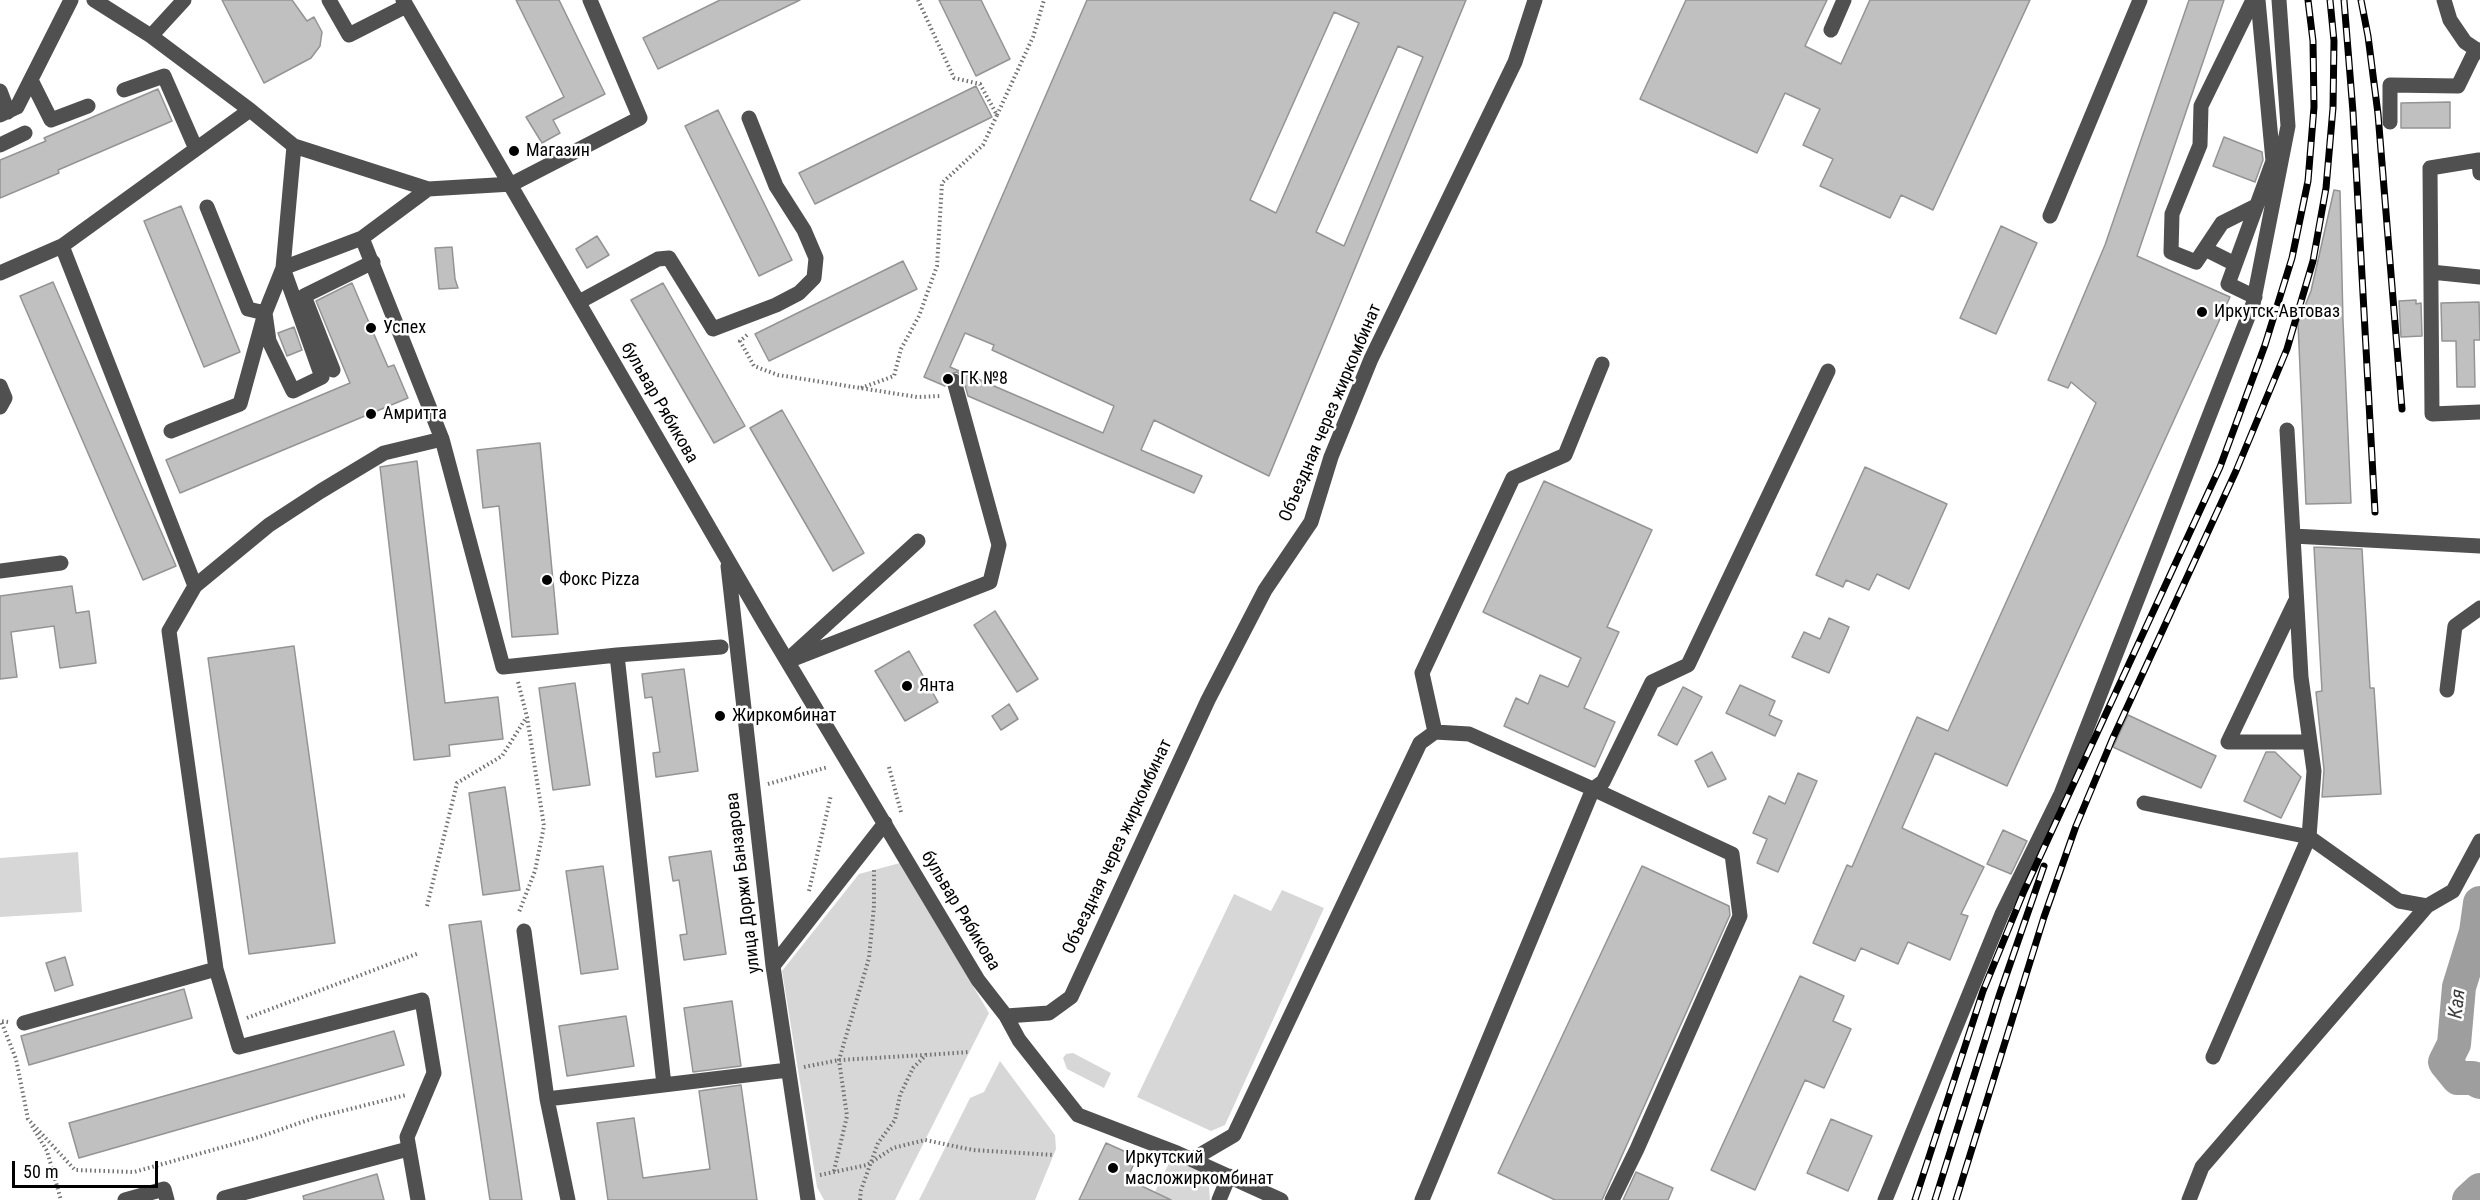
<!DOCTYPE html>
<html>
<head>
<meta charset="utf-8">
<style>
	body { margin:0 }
	#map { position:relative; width:2480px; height:1200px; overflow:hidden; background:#fff; font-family:"Roboto Condensed",sans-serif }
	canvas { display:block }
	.scale { position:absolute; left:12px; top:1161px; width:146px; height:27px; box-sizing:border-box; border:3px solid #000; border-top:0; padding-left:8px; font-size:18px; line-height:21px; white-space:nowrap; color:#000; -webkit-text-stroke:4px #fff; paint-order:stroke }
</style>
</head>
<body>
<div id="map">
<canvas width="2480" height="1200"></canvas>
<div class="scale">50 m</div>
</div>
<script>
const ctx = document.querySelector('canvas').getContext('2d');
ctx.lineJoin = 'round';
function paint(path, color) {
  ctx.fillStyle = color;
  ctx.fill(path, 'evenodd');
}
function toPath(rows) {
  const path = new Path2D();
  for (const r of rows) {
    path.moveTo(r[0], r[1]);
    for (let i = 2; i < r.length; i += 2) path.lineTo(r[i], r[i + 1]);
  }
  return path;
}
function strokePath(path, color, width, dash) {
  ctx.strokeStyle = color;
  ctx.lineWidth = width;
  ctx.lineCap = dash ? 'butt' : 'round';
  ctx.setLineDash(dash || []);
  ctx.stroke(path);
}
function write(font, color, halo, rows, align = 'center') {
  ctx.font = font + ' "Roboto Condensed",sans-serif';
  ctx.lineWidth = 5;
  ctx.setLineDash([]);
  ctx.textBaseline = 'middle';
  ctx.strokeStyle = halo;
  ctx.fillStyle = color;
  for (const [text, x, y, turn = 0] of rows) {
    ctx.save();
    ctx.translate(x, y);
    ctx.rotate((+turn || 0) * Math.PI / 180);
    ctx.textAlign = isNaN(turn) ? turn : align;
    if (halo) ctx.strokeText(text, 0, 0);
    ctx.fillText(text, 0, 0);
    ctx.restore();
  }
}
const green = toPath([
	[78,852,82,912,0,917,0,858],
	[900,863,989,1013,895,1200,824,1200,817,1187,782,971,859,874],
	[1282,890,1324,908,1225,1125,1211,1131,1137,1097,1234,894,1271,911],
	[1073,1053,1111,1073,1104,1088,1067,1069,1063,1058,1066,1054],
	[1000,1061,1055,1135,1056,1149,1035,1200,919,1200,970,1098,984,1092],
	[1171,1159,1208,1175,1210,1200,1151,1200]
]);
const river = toPath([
	[2480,903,2476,932,2459,987,2454,1044,2445,1062,2458,1078,2473,1078,2480,1082],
	[2469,1200,2480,1190]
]);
const building = toPath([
	[222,0,292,0,307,21,314,17,322,32,320,46,311,58,264,83,222,0],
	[516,0,559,0,605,94,553,120,560,133,542,143,526,117,564,97,516,0],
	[720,0,800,0,658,69,643,38,720,0],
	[939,0,981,0,1010,59,976,76,939,0],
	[1087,0,1466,0,1269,476,1154,420,1141,450,1202,476,1194,493,968,396,963,378,957,372,947,375,945,386,924,377,1087,0],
	[1334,12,1359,23,1276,213,1250,200,1334,12],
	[1398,46,1423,57,1344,246,1316,232,1398,46],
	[965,333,994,345,992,350,1114,406,1103,433,950,367,965,333],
	[1686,0,1827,0,1805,46,1841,64,1870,0,2030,0,1933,210,1901,195,1890,218,1820,186,1833,159,1803,145,1820,109,1785,93,1757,153,1640,99,1686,0],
	[2189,0,2224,0,2137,256,2230,297,2007,786,1935,753,1902,828,1984,867,1961,914,1968,916,1950,960,1908,942,1898,964,1861,948,1855,961,1813,943,1847,865,1852,867,1917,717,1948,731,2096,403,2071,382,2068,388,2048,380,2105,245,2189,0],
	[976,86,992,117,815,204,799,173,976,86],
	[158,89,172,121,58,170,59,173,0,198,0,160,46,141,44,138,158,89],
	[2450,102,2450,128,2401,128,2401,103,2450,102],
	[718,110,792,260,759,276,685,126,718,110],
	[2224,137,2262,152,2263,160,2255,182,2213,166,2224,137],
	[2334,190,2340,191,2343,321,2351,503,2306,504,2298,323,2311,291,2334,190],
	[181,206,240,352,204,367,144,221,181,206],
	[2001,226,2037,243,1996,334,1960,318,2001,226],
	[597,236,609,255,587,268,576,249,597,236],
	[452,247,455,279,458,288,439,289,435,248,452,247],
	[903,261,917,289,769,361,755,334,903,261],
	[53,282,176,566,143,580,20,296,53,282],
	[352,283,388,367,394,365,408,398,180,493,166,460,350,383,316,301,352,283],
	[663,283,745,426,714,443,631,300,663,283],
	[2416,300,2416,304,2421,303,2422,336,2401,337,2399,301,2416,300],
	[2479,302,2480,340,2474,340,2475,387,2457,387,2456,341,2442,341,2441,303,2479,302],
	[294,327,302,350,287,356,278,333,294,327],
	[782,410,864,553,833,571,750,428,782,410],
	[540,443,558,634,512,637,499,506,483,508,477,450,540,443],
	[417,461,445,703,498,697,503,739,449,745,450,756,414,760,380,467,417,461],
	[1865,467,1947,504,1909,589,1877,574,1869,590,1846,580,1843,587,1816,575,1865,467],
	[1544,481,1652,530,1607,627,1619,632,1584,708,1615,722,1595,767,1504,726,1516,698,1528,704,1540,675,1568,687,1581,658,1483,612,1544,481],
	[2314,547,2362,549,2370,688,2374,688,2381,794,2322,797,2324,770,2316,692,2322,691,2314,547],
	[72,586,76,613,89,611,96,663,60,668,54,626,11,632,17,677,0,679,0,596,72,586],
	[995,611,1038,679,1017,692,974,625,995,611],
	[1829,618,1849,627,1829,673,1792,657,1804,632,1820,639,1829,618],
	[294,646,335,943,249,954,208,658,294,646],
	[909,651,938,702,905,721,875,671,909,651],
	[684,669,698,771,656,777,653,753,660,752,652,697,645,698,642,674,684,669],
	[575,683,590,785,553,790,539,688,575,683],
	[1740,685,1775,701,1769,715,1782,721,1775,736,1726,713,1740,685],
	[1683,687,1702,697,1677,745,1658,735,1683,687],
	[1009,704,1018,719,1001,730,992,716,1009,704],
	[2128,715,2216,756,2201,788,2113,747,2128,715],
	[1712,752,1726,779,1708,787,1695,761,1712,752],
	[2266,752,2275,752,2301,777,2281,818,2244,801,2266,752],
	[1798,773,1817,781,1778,872,1757,863,1767,839,1753,833,1769,796,1785,804,1798,773],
	[505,787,520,890,483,895,469,793,505,787],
	[2003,830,2027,841,2011,874,1987,864,2003,830],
	[711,851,726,954,684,960,680,935,687,934,679,880,673,881,669,857,711,851],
	[603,866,618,969,581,974,566,871,603,866],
	[1642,866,1729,906,1730,915,1602,1200,1555,1200,1498,1173,1642,866],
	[481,921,522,1200,490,1200,449,925,481,921],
	[65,957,73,985,55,991,46,963,65,957],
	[1800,976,1844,996,1833,1021,1851,1029,1824,1088,1805,1080,1755,1190,1711,1170,1800,976],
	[184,989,192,1018,29,1065,21,1036,184,989],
	[732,1001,741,1066,693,1072,684,1008,732,1001],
	[626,1016,634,1066,567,1076,559,1026,626,1016],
	[394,1031,404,1065,79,1158,69,1123,394,1031],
	[741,1085,757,1200,608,1200,597,1123,634,1118,643,1178,710,1169,699,1091,741,1085],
	[1831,1119,1872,1136,1848,1191,1807,1173,1831,1119],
	[1106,1143,1137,1157,1127,1179,1171,1200,1079,1200,1106,1143],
	[1636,1172,1673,1188,1668,1200,1623,1200,1636,1172],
	[377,1174,384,1200,304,1200,303,1196,377,1174]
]);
const path = toPath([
	[997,115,1033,37,1044,0],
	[747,335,740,341,754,366,778,375,917,397,942,396],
	[861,388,894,376,901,349,919,316,937,266,942,183,983,145,997,115,980,84,954,78,918,0],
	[518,682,527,717,544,826,535,871,519,912],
	[889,767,901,812],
	[768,784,828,767],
	[809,891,831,795],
	[427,906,457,783,502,756,526,718],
	[247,1018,419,953],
	[8,1022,1,1021,16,1059,28,1119,75,1170,134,1172,259,1137,314,1118,406,1095],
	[804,1067,839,1060,925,1055],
	[32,1126,47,1151,61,1200],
	[834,1171,847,1116,839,1060,869,958,874,906,874,869],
	[820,1175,867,1165,893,1148,925,1140,973,1150,1054,1155],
	[860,1200,861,1190,878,1143,895,1120,900,1095,913,1068,926,1055,969,1052]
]);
const minor = toPath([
	[94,0,151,36,250,110,294,146,428,189,512,184,640,118,590,0],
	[329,0,349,35,406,6],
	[403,0,765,624,978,980,1006,1016,1019,1040,1078,1115,1177,1153,1281,1200],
	[2253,0,2201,106,2200,145,2172,214,2171,252,2196,262,2222,223,2256,206],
	[2444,0,2450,20,2465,42,2480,52],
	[1831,30,1844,0],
	[151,36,184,0],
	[31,80,51,120,88,106],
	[124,90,164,76,196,149],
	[0,91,8,112],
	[250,110,62,246,195,586,169,631,216,969,239,1047,422,1000,434,1073,407,1137,418,1200],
	[0,115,17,107,71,0],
	[2390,122,2390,85,2458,86,2476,49],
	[0,145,25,133],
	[2480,173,2479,160,2430,168,2432,414,2480,412],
	[207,207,248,309,265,313,269,341,293,391,322,377,283,268,294,146],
	[2050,216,2140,0],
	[362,238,442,439,503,667,617,655,664,1085],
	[2205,249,2235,264],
	[2431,272,2480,277],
	[0,273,62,246],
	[2255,297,2228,284,2273,161,2258,0],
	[579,302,658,259,669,258,713,329,776,305,799,293,814,278,816,258,804,230,776,186,749,118],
	[333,370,304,296,373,262],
	[0,386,5,398,0,407],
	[171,431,240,404,265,313,283,268,362,238,428,189],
	[2293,536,2480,546],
	[728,566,773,966,808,1200],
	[0,571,61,563],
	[195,586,269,525,321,491,384,453,442,439],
	[2295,602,2228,742,2310,742],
	[794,654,918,541],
	[617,655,721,647],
	[788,661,990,582,999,545,954,381],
	[2447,690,2455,626,2480,608],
	[1435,732,1422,673,1513,478,1565,455,1602,364],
	[2144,803,2309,837,2314,771,2301,677,2287,430],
	[524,931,547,1099,568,1200],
	[773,966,885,823],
	[1006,1016,1049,1013,1071,997,1208,700,1265,590,1311,522,1331,457,1371,359,1515,62,1535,0],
	[24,1023,216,969],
	[2213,1057,2309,837,2399,901,2427,906,2453,891,2480,841],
	[547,1099,788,1070],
	[1193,1159,1234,1135,1420,743,1435,732,1469,734,1593,789,1603,782,1652,682,1688,665,1828,371],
	[224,1198,408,1149],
	[125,1200,164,1189,167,1200],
	[1219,1200,1229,1176],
	[1422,1200,1593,789,1732,854,1740,916,1637,1149,1612,1200],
	[1885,1200,2002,914,2061,794,2253,304,2288,126,2279,0],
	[2189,1200,2202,1167,2427,906]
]);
const rail = toPath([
	[2344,0,2353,112,2375,512],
	[2361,0,2368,36,2378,114,2402,409],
	[1915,1200,1983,991,2024,891,2220,467,2265,345,2292,258,2308,181,2314,107,2313,41,2308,0],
	[1935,1200,1999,996,2044,866],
	[1956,1200,2044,917,2076,826,2112,740,2236,471,2287,349,2313,261,2326,188,2333,108,2334,41,2330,0]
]);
const markers = [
	[514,151,6,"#000"],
	[2202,312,6,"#000"],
	[371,328,6,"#000"],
	[948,379,6,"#000"],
	[371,414,6,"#000"],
	[547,580,6,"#000"],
	[907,686,6,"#000"],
	[720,716,6,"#000"],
	[1113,1168,6,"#000"]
];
const poiNames = [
	["Магазин",526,151],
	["Иркутск-Автоваз",2214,312],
	["Успех",383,328],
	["ГК №8",960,379],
	["Амритта",383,414],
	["Фокс Pizza",559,580],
	["Янта",919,686],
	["Жиркомбинат",732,716],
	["Иркутский",1125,1158],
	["масложиркомбинат",1125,1179]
];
const streetNames = [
	["бульвар Рябикова",659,403,60],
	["Объездная через жиркомбинат",1331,413,-67],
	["Объездная через жиркомбинат",1118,847,-65],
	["улица Доржи Банзарова",744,883,-97],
	["бульвар Рябикова",960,911,59]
];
const waterNames = [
	["Кая",2458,1004,-83]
];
paint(green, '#d7d7d7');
strokePath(river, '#9e9e9e', 34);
paint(building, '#c0c0c0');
strokePath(building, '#949494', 1.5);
strokePath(path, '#727272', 4, [1.5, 3]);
strokePath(minor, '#505050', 15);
strokePath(rail, '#000', 7);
strokePath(rail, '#fff', 4.5, [14]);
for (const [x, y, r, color] of markers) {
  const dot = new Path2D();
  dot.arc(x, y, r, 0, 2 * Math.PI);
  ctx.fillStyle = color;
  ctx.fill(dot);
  strokePath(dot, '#fff', 2);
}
write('18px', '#000', '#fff', poiNames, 'left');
write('18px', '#000', '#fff', streetNames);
write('italic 20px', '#3f3f3f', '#fff', waterNames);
</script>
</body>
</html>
